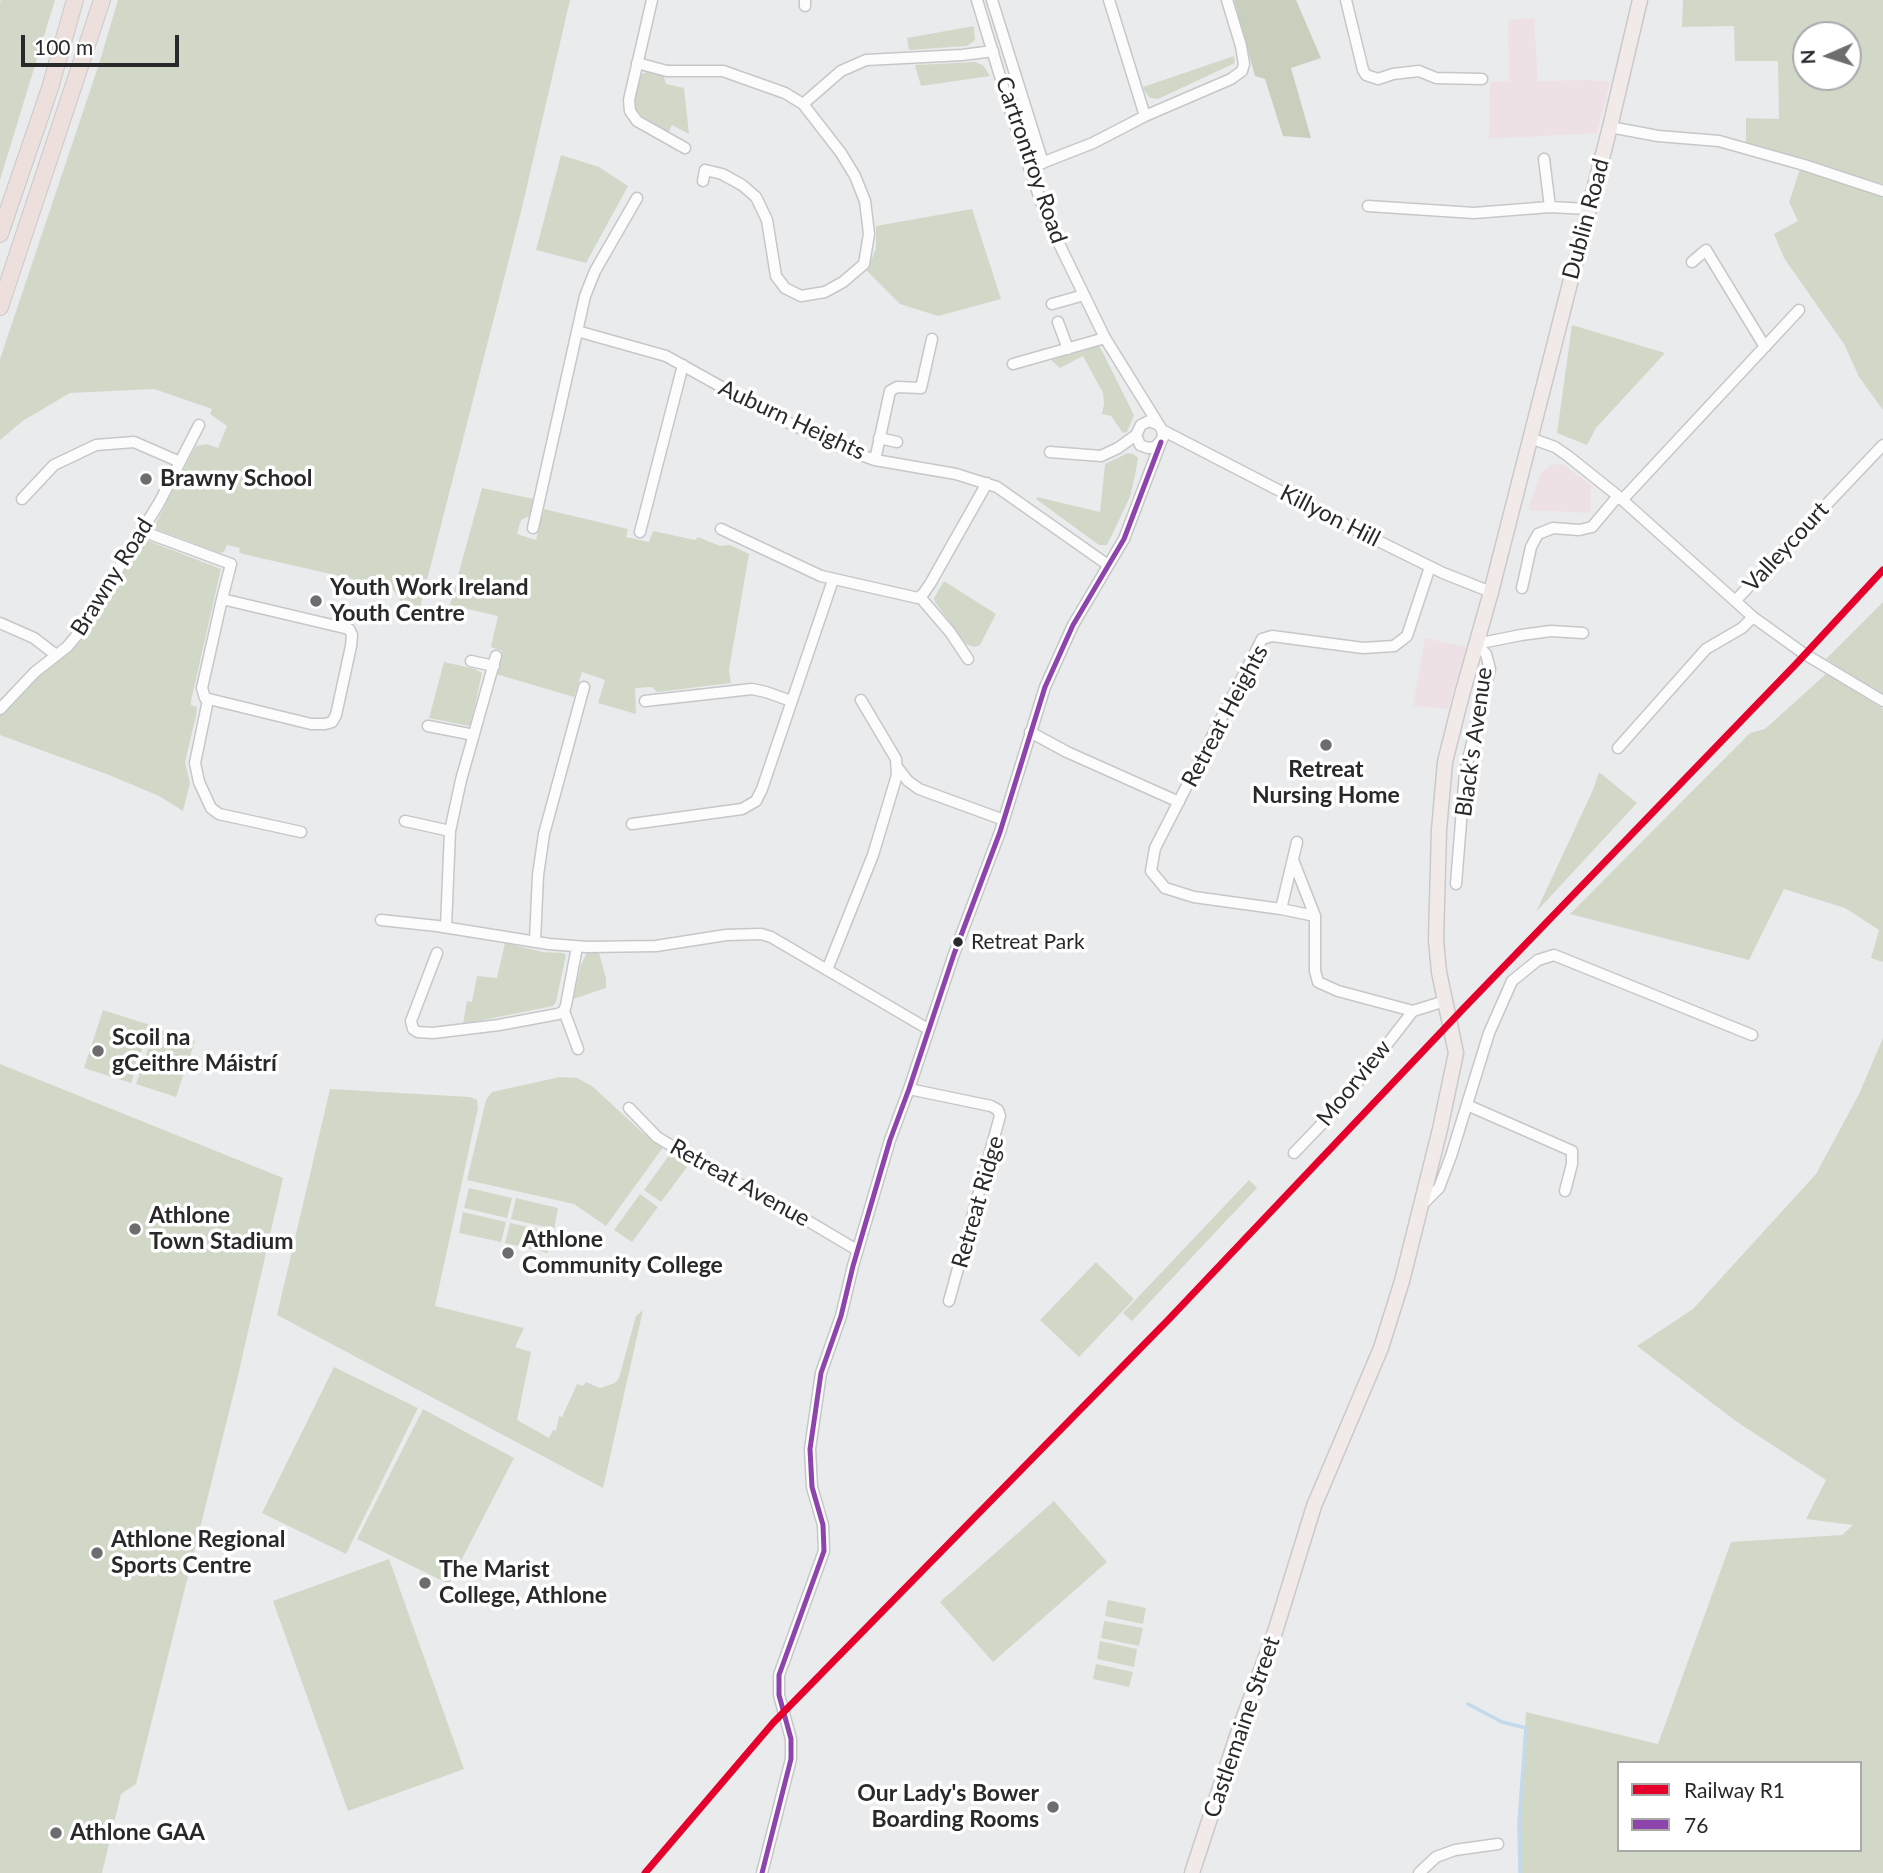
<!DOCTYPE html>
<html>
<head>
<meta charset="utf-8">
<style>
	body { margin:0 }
	#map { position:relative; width:1883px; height:1873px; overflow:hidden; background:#eaebed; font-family:Lato,sans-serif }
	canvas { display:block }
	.legend { position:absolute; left:1617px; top:1761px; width:245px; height:91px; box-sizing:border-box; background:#fff; border:2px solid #a9a9aa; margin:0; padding:9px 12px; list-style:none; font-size:21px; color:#29292b }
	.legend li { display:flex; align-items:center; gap:14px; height:35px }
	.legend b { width:35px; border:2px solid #a9a9aa }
	.north { position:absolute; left:1792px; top:21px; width:70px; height:70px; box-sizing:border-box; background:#fff; border:2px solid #a9a9aa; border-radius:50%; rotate:267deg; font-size:19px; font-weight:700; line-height:28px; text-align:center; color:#29292b }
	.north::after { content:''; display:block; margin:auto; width:24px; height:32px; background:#6d6d6f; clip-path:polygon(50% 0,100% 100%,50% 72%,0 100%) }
	.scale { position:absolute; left:21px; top:35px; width:158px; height:32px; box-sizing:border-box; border:4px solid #29292b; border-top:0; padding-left:9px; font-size:21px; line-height:24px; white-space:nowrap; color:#29292b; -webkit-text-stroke:5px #fff; paint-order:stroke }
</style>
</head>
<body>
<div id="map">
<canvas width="1883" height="1873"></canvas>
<ul class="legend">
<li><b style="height:9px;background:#e4002b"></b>Railway R1</li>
<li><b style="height:9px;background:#8e44ad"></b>76</li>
</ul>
<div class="north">N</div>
<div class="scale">100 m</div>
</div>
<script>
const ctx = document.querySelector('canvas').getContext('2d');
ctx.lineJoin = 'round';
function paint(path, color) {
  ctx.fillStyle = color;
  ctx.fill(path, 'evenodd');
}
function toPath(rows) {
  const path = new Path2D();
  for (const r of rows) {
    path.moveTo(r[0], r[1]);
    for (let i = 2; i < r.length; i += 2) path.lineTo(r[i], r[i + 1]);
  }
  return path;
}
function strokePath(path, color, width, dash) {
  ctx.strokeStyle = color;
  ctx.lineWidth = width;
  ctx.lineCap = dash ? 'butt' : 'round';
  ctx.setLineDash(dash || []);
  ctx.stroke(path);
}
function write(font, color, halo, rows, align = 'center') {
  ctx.font = font + ' Lato,sans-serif';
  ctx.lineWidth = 7;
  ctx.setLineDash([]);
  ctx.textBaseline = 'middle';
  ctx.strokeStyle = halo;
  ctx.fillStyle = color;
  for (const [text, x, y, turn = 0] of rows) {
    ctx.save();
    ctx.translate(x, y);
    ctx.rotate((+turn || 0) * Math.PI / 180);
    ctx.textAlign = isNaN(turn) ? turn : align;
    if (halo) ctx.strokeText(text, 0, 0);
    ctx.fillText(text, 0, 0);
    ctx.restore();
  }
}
const commercial = toPath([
	[1534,18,1538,81,1590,80,1610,82,1597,133,1489,139,1490,82,1509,81,1508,20],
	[1562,464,1591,485,1590,513,1528,510,1540,474,1550,465],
	[1425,638,1467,647,1448,709,1413,706]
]);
const green = toPath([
	[1,0,55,0,0,180,0,2],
	[118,0,570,0,520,216,416,623,392,588,243,554,239,552,240,548,227,545,224,552,220,553,156,529,156,523,196,446,207,444,218,448,227,426,210,414,212,409,154,389,70,393,24,420,0,440,0,359,99,64],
	[1683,0,1883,0,1883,188,1746,144,1746,118,1779,119,1778,61,1735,61,1734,26,1682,27],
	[1806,35,1848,35,1848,77,1806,77],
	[974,26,975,40,967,46,909,50,907,38],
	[1234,56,1235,63,1158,99,1150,98,1145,92,1143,87],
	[975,62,983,65,990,76,921,86,915,65],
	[647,72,663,74,666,84,684,88,689,134,672,125,668,134,636,112,633,105,639,78,642,74],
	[561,155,599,167,628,186,586,263,536,250],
	[1800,169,1883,197,1883,410,1859,377,1844,344,1784,258,1774,234,1798,221,1789,202],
	[972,209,1001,299,938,316,900,304,867,271,876,248,876,226],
	[1572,325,1665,353,1596,428,1587,445,1557,433],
	[1099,345,1134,415,1127,432,1123,433,1111,416,1102,414,1104,404,1103,393,1083,356,1060,368,1051,360],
	[1128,453,1133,454,1138,458,1135,475,1130,497,1107,545,1099,545,1036,499,1037,497,1100,512,1105,464],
	[482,488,534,499,531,515,521,520,517,534,536,540,544,509,628,529,626,537,649,542,653,531,695,540,698,537,720,546,730,545,749,554,729,670,731,683,657,692,652,687,635,688,636,714,598,703,605,680,582,672,574,697,496,674,502,651,491,647,498,616,450,605],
	[146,540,221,569,191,701,191,705,197,707,196,716,185,762,190,783,183,811,159,796,109,775,0,735,0,714,42,671,70,651,142,542],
	[944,581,996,614,980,645,974,647,966,644,935,602,934,598],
	[1883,602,1883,695,1826,659],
	[444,662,475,669,482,673,471,724,469,726,429,718],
	[1827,673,1883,709,1883,962,1871,958,1879,930,1845,908,1784,889,1749,960,1570,914,1750,733,1765,729],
	[1599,772,1637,803,1536,912,1593,790],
	[505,943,543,952,563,953,566,955,556,1002,553,1006,463,1024,467,1001,472,1002,477,976,497,978],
	[587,952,599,953,606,978,606,988,573,999,581,965],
	[103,1010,150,1025,131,1083,84,1068],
	[155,1028,195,1041,176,1097,136,1084],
	[1883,1038,1883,1873,1520,1873,1519,1822,1526,1712,1658,1744,1731,1542,1842,1535,1853,1525,1806,1519,1826,1480,1737,1422,1637,1346,1693,1309,1816,1174,1859,1094],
	[1619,1763,1860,1763,1860,1850,1619,1850],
	[0,1064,283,1178,237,1380,136,1784,121,1794,102,1873,0,1873],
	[560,1077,577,1078,592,1086,643,1133,664,1146,606,1226,574,1204,467,1180,486,1100,492,1092],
	[330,1089,470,1097,477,1100,478,1108,435,1306,524,1328,515,1347,531,1352,517,1420,549,1438,553,1430,556,1431,559,1416,562,1417,577,1384,583,1386,586,1382,600,1388,615,1383,619,1378,636,1316,643,1310,603,1488,277,1315],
	[670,1154,687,1167,661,1202,644,1190],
	[1249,1180,1257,1188,1132,1321,1123,1313],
	[469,1188,512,1198,507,1218,464,1208],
	[640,1194,658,1207,632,1242,614,1230],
	[516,1198,558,1208,554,1229,511,1219],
	[463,1212,506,1222,501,1242,459,1233],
	[510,1223,552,1232,548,1253,505,1243],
	[1096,1262,1134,1299,1079,1357,1040,1320],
	[334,1367,418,1408,346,1554,262,1513],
	[423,1409,514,1458,449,1584,357,1539],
	[1054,1501,1107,1562,993,1662,940,1602],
	[389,1559,464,1769,348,1811,273,1601],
	[1108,1600,1146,1608,1143,1624,1105,1616],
	[1104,1621,1143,1628,1139,1646,1101,1638],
	[1100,1641,1137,1649,1134,1667,1097,1659],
	[1096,1664,1133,1672,1129,1687,1093,1679]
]);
const forest = toPath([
	[1234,0,1296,0,1321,58,1291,68,1311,138,1283,136,1265,79,1255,76]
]);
const stream = toPath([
	[1468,1704,1502,1722,1526,1728,1519,1822,1520,1873]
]);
const minor = toPath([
	[652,0,629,100,630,111,637,121,685,148],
	[805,0,805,6],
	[977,0,1013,119,1046,217,1105,338,1162,430,1163,438,1155,447,1148,448,1140,445,1136,435,1141,425,1149,421,1157,424],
	[992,0,1043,163],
	[1346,0,1363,70,1366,75,1378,79,1393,74,1419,71,1436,78,1482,79],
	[637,63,667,71,723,71,785,93,803,104],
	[1145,116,1231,79,1242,71,1244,64,1241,46,1227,0],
	[1610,127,1658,136,1719,141,1804,165,1883,191],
	[1544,159,1550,207],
	[1029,168,1093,143,1145,116,1109,0],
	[703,181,705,170,722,174,742,185,756,197,767,220,776,276,785,288,801,296,825,292,843,282,864,264,869,234,867,217,865,201,855,176,841,153,803,104,841,71,866,60,962,55,993,51],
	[1368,206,1474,213,1550,207,1588,209],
	[1692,262,1706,250,1765,347],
	[1052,304,1084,295],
	[1058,322,1068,349],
	[577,331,666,356,770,414,844,449,875,460,956,474,997,487,1108,565],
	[1013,364,1105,338],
	[1162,430,1342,523,1443,573,1491,592],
	[879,438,897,442],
	[1530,438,1555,447,1568,456,1618,496,1753,617,1803,653,1883,701],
	[1050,452,1101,456,1118,448,1136,435],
	[875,460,890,391,897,387,921,388,932,339],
	[22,499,54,465,96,445,134,442,180,462],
	[1622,500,1799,310],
	[533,528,585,296,595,271,637,198],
	[721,529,821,576,918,598,923,594,930,584,987,483],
	[142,531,231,564,222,599,202,688,205,698,311,724,325,724,332,722,336,715,351,646,352,635,349,629,222,599],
	[640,532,683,365],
	[1522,588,1531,547,1538,534,1553,528,1579,530,1592,527,1618,496],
	[920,597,950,632,968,659],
	[1736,600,1883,445],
	[0,623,34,638,56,655],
	[1476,644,1521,635,1551,631,1583,633],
	[471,661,494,666],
	[208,700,195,763,199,782,211,808,219,814,301,832],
	[645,701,752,689,766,692,791,701],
	[0,709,35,672,67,647,78,634,159,503,199,425],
	[428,726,474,735],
	[1030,732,1067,752,1179,802],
	[1618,748,1706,649,1742,628,1753,617],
	[897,767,908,781,919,789,1004,820],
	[405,821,450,831],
	[632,824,742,809,756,801,762,789,833,580],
	[1293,860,1315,916,1315,971,1318,982,1338,991,1413,1011],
	[1456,884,1465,772,1490,669,1486,654,1476,644],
	[1281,909,1297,842],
	[1315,916,1281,909,1194,897,1165,888,1151,871,1155,848,1262,639,1272,636,1363,648,1394,646,1407,636,1430,567],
	[381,920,437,926,549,944,587,947,656,946,726,935,761,934,771,937,928,1029],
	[446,927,450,831,461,780,496,656],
	[535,941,538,875,544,834,584,687],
	[437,953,411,1021,413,1029,418,1032,433,1033,499,1025,558,1014,564,1011,566,1005,577,947],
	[827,970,873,855,897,775,896,759,861,700],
	[564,1011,578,1049],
	[909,1089,991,1106,998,1110,1000,1116,949,1301],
	[1467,1105,1572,1151,1572,1164,1565,1191],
	[629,1108,657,1137,712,1170,786,1208,857,1250],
	[1294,1153,1339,1106,1413,1011,1445,1001],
	[1421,1206,1439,1188,1451,1156,1489,1033,1512,981,1538,960,1554,955,1752,1035],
	[762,1873,791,1759,791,1739,779,1695,779,1675,824,1551,823,1525,812,1487,810,1449,821,1373,841,1316,853,1266,890,1140,909,1089,954,954,1000,832,1045,687,1073,625,1124,539,1161,442],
	[1419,1873,1436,1857,1455,1850,1498,1844]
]);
const major = toPath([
	[1192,1873,1238,1733,1275,1632,1314,1506,1381,1348,1402,1281,1440,1129,1456,1053,1439,972,1436,940,1439,830,1445,762,1461,698,1491,592,1610,127,1640,0]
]);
const highway = toPath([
	[0,234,50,88,75,0],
	[0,307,102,0]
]);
const bus1 = toPath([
	[762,1873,791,1759,791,1739,779,1695,779,1675,824,1551,823,1525,812,1487,810,1449,821,1373,841,1316,853,1266,890,1140,909,1089,954,954,1000,832,1045,687,1073,625,1124,539,1161,442]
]);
const rail1 = toPath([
	[645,1873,773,1723,1170,1318,1462,1010,1796,664,1883,570]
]);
const markers = [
	[146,479,7,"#6d6d6f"],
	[316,601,7,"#6d6d6f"],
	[1326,745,7,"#6d6d6f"],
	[958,942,6,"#29292b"],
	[98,1051,7,"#6d6d6f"],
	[135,1229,7,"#6d6d6f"],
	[508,1253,7,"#6d6d6f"],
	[97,1553,7,"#6d6d6f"],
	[425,1583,7,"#6d6d6f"],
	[1053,1807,7,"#6d6d6f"],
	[56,1833,7,"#6d6d6f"]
];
const busNames = [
	["Retreat Park",971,942]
];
const streetNames = [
	["Cartrontroy Road",1031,160,71],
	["Dublin Road",1586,219,-75],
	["Auburn Heights",792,420,25],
	["Killyon Hill",1330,516,27],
	["Valleycourt",1786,547,-47],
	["Brawny Road",112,577,-58],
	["Retreat Heights",1225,716,-62],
	["Black's Avenue",1474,742,-82],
	["Moorview",1354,1083,-51],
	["Retreat Avenue",740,1183,29],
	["Retreat Ridge",978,1202,-74],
	["Castlemaine Street",1242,1727,-71]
];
const poiNames = [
	["Brawny School",160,479],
	["Youth Work Ireland",330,588],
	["Youth Centre",330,614],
	["Retreat",1326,770,"center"],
	["Nursing Home",1326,796,"center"],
	["Scoil na",112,1038],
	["gCeithre Máistrí",112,1064],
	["Athlone",149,1216],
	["Town Stadium",149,1242],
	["Athlone",522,1240],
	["Community College",522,1266],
	["Athlone Regional",111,1540],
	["Sports Centre",111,1566],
	["The Marist",439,1570],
	["College, Athlone",439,1596],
	["Our Lady's Bower",1039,1794,"right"],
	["Boarding Rooms",1039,1820,"right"],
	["Athlone GAA",70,1833]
];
paint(commercial, '#eee1e6');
paint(green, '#d2d8c8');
paint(forest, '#c9cfbd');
strokePath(stream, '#c3d9ec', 3.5);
strokePath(minor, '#c7c7c9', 13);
strokePath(major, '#c9c9ca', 17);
strokePath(highway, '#c9c9ca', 18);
strokePath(minor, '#fcfcfc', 10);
strokePath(major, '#f2eae9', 14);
strokePath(highway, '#ecdfdc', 16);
strokePath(bus1, '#8e44ad', 5);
strokePath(rail1, '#e4002b', 7);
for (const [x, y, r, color] of markers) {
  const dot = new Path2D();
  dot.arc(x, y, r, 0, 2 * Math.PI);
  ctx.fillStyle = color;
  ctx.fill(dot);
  strokePath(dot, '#fff', 2.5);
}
write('21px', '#29292b', '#fff', busNames, 'left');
write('23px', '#29292b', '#fff', streetNames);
write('bold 23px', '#29292b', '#fff', poiNames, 'left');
</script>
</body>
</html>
